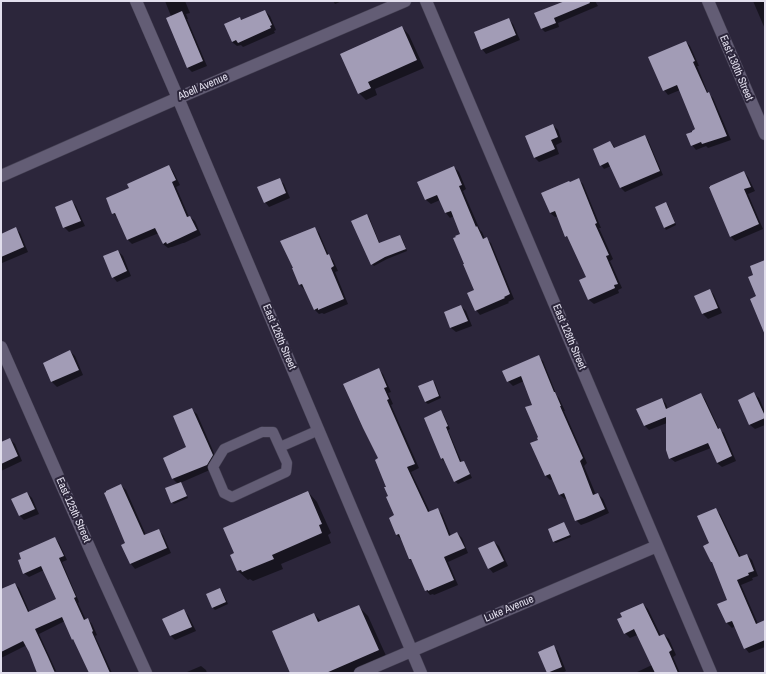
<!DOCTYPE html>
<html>
<head>
<meta charset="utf-8">
<style>
	body { margin:0 }
	#map { position:relative; width:766px; height:674px; overflow:hidden; background:#2c263b; font-family:"Archivo Narrow",sans-serif }
	canvas { display:block }
	.frame { position:absolute; inset:0; border:2px solid #e2dfed; pointer-events:none }
</style>
</head>
<body>
<div id="map">
<canvas width="766" height="674"></canvas>
<div class="frame"></div>
</div>
<script>
const ctx = document.querySelector('canvas').getContext('2d');
ctx.lineJoin = 'round';
function paint(path, color) {
  ctx.fillStyle = color;
  ctx.fill(path, 'evenodd');
}
function toPath(rows) {
  const path = new Path2D();
  for (const r of rows) {
    path.moveTo(r[0], r[1]);
    for (let i = 2; i < r.length; i += 2) path.lineTo(r[i], r[i + 1]);
  }
  return path;
}
function strokePath(path, color, width, dash) {
  ctx.strokeStyle = color;
  ctx.lineWidth = width;
  ctx.lineCap = dash ? 'butt' : 'round';
  ctx.setLineDash(dash || []);
  ctx.stroke(path);
}
function write(font, color, halo, rows, align = 'center') {
  ctx.font = font + ' "Archivo Narrow",sans-serif';
  ctx.lineWidth = 4;
  ctx.setLineDash([]);
  ctx.textBaseline = 'middle';
  ctx.strokeStyle = halo;
  ctx.fillStyle = color;
  for (const [text, x, y, turn = 0] of rows) {
    ctx.save();
    ctx.translate(x, y);
    ctx.rotate((+turn || 0) * Math.PI / 180);
    ctx.textAlign = isNaN(turn) ? turn : align;
    if (halo) ctx.strokeText(text, 0, 0);
    ctx.fillText(text, 0, 0);
    ctx.restore();
  }
}
const shadow = toPath([
	[165,1,185,1,190,13,186,14,188,19,187,19,207,66,192,72,187,67,171,16],
	[333,1,342,1,335,4],
	[568,1,595,1,598,6,558,23,559,27,545,32,541,28],
	[753,1,765,1,765,29],
	[265,11,270,16,276,30,274,31,275,33,243,47,241,45,237,46,232,42,240,18,242,20],
	[508,19,513,24,520,40,486,54,482,49],
	[402,27,409,35,424,68,375,89,377,95,366,100,359,93],
	[686,42,690,46,699,66,697,66,708,93,713,98,731,140,708,148,706,146,696,150,692,145,696,130,680,90,668,95,664,90],
	[553,125,558,130,562,142,556,145,559,154,539,162,534,157],
	[645,136,648,140,663,175,625,192,621,188,611,166,604,169,601,165,610,142,614,146,615,149],
	[169,166,173,171,180,185,176,187,189,217,190,217,195,221,201,235,184,243,183,243,172,247,171,247,168,248,163,244,159,233,132,244,128,240,118,218,113,213,131,189],
	[454,167,459,172,466,189,463,191,480,230,482,232,485,239,486,239,491,243,514,299,508,302,509,303,480,315,476,310,475,291,462,234,454,216,450,218,446,213,440,200,431,204,426,200,418,182],
	[744,172,748,177,755,191,748,194,763,229,735,241,731,237],
	[279,179,284,184,290,198,269,207,265,202],
	[578,179,583,184,601,228,599,228,613,259,610,261,622,288,618,290,619,293,594,304,589,300,581,280,588,277,571,241,566,236,558,216,555,217,550,213,570,183],
	[72,201,76,206,85,226,69,232,64,227],
	[666,203,668,205,676,225,666,230,664,227],
	[366,215,369,217,380,244,400,236,402,238,407,251,387,259,374,266,372,264],
	[15,228,20,233,28,252,2,263,1,235],
	[314,228,319,233,329,256,333,260,338,271,335,272,348,304,324,314,322,313,319,314,314,309,305,290,300,285,293,269],
	[118,251,123,256,131,276,117,282,113,277],
	[710,290,714,295,722,313,708,319,703,314,696,296],
	[461,306,466,311,472,326,456,332,451,328,445,313],
	[70,351,75,356,83,375,57,387,52,382,44,364],
	[538,357,543,361,557,396,559,398,565,411,564,411,587,463,584,466,596,495,598,494,603,499,609,513,589,522,581,525,576,520,568,498,565,499,560,495,553,479,550,480,546,476,533,405,524,381,513,386,508,381],
	[378,369,383,374,391,392,388,393,393,404,391,405,419,468,411,472,430,512,437,509,442,514,451,536,457,533,462,538,468,553,448,562,458,585,434,595,433,594,430,595,426,590,414,563,410,559,402,540,397,535,396,516,380,459],
	[433,381,435,383,441,398,428,404,425,402],
	[701,394,705,399,719,429,724,433,736,461,722,467,717,463,711,448,675,462,670,458,667,423,649,430,645,426,638,410,662,399,666,404,668,409],
	[754,394,759,398,765,412,765,425,755,429,750,425,739,400],
	[192,410,197,414,217,460,212,469,180,483,182,485,188,498,174,504,172,502,178,484,173,479,164,458,187,448],
	[441,412,444,415,450,429,448,430,462,463,463,462,466,465,472,478,458,484,455,481,445,462,442,459],
	[10,439,15,444,22,461,1,471,1,443],
	[121,485,126,490,146,535,158,530,163,535,171,553,135,569,131,564,123,545,127,544],
	[308,492,317,502,331,533,328,535,331,543,281,564,283,569,253,581,250,579,248,580,238,571,232,556],
	[27,493,32,498,39,514,24,520,19,515],
	[715,509,720,514,741,557,747,555,752,560,758,576,752,578,753,580,741,585,758,624,765,621,765,647,749,653,745,648,735,626,732,628,727,623,719,605,729,600,710,544],
	[564,524,566,526,571,537,556,543,553,541],
	[55,538,59,543,67,560,62,562,79,602,78,603,86,620,88,619,92,624,97,635,95,636,112,673,89,673,76,643,72,639,65,621,39,634,56,671,50,673,39,673,27,645,1,658,1,590,15,584,19,588,30,613,57,600,44,570,29,577,24,573],
	[494,542,499,546,508,566,493,573,489,568],
	[220,589,222,591,228,604,215,610,213,608,207,595],
	[643,604,648,609,661,636,664,635,669,639,676,655,673,657,680,673,635,673,652,665,637,635,630,638,625,633,623,617],
	[358,606,368,616,388,660,357,673,291,673,314,614,322,622],
	[184,611,188,615,196,631,175,640,171,636],
	[553,647,558,651,566,671,562,673,548,673,547,672],
	[201,666,206,670,207,673,187,673,187,672]
]);
const building = toPath([
	[565,1,589,1,590,3,554,18,556,23,541,29,534,13],
	[265,10,272,25,270,26,271,28,238,43,236,40,232,42,224,24,240,17,241,20],
	[182,11,203,61,187,68,166,18],
	[509,18,516,35,481,50,474,32],
	[402,26,417,60,368,82,371,88,358,94,340,54],
	[686,41,695,61,693,62,707,93,709,92,727,136,702,144,701,142,691,146,686,134,692,132,692,131,695,129,677,85,663,91,648,57],
	[553,124,558,137,551,140,555,149,534,158,525,136],
	[645,135,660,171,620,188,608,162,600,166,593,149,610,141,614,148],
	[169,165,176,180,172,182,187,217,190,216,197,230,178,239,167,244,166,242,163,244,155,228,127,240,115,213,112,214,106,198,129,188,127,184],
	[454,166,462,185,459,186,476,227,477,226,483,239,487,237,510,294,504,297,505,298,475,311,467,293,474,290,463,264,464,264,453,238,456,237,455,236,460,234,451,211,445,213,437,195,425,200,417,182],
	[744,171,751,187,744,189,759,224,730,237,709,187,710,187,710,186],
	[280,178,286,193,264,203,257,187],
	[579,178,597,223,595,224,609,255,606,256,618,284,614,285,615,288,588,300,579,280,586,277,567,236,565,237,555,211,550,213,541,193,569,181,570,182],
	[72,200,81,221,63,228,55,207],
	[666,202,675,223,664,228,655,207],
	[367,214,379,243,400,235,406,249,385,257,371,265,351,221],
	[16,227,24,247,1,257,1,234],
	[315,227,327,255,329,254,334,266,331,268,344,299,318,310,318,308,314,310,302,284,299,285,292,268,293,268,280,241],
	[118,250,127,271,112,278,103,256],
	[765,260,765,335,750,299,756,296,748,277,753,275,750,266],
	[710,289,718,308,702,314,694,296],
	[461,305,468,321,450,328,444,312],
	[70,350,79,370,51,382,43,363],
	[539,355,554,392,555,392,561,406,560,406,583,458,580,461,593,495,598,493,605,509,584,518,575,521,564,493,559,495,550,474,545,476,530,443,538,440,537,438,538,437,525,407,532,405,521,376,507,382,502,371],
	[379,368,387,387,384,388,389,399,387,400,415,464,407,467,428,512,438,508,449,536,457,532,465,548,444,557,454,580,428,591,428,590,425,591,411,559,409,559,399,534,396,535,389,518,394,515,386,497,388,496,384,487,386,487,375,460,378,458,363,428,343,384],
	[433,380,439,396,425,402,418,386],
	[754,392,765,416,765,418,749,425,738,400],
	[701,393,718,429,720,428,732,456,717,463,708,443,669,459,666,450,666,417,644,426,636,409,662,398,666,409],
	[192,408,213,455,207,465,172,479,163,458,186,447,173,416],
	[441,410,448,426,446,427,460,462,464,461,470,474,454,482,443,458,441,459,424,418],
	[10,438,18,456,1,464,1,442],
	[181,482,187,496,171,503,165,488],
	[121,484,144,535,159,529,167,548,130,564,121,545,125,543,104,493,106,492,106,491],
	[308,491,322,524,319,525,322,533,272,555,274,559,242,572,241,570,237,571,230,555,234,553,223,528],
	[27,492,35,509,19,516,11,499],
	[716,508,739,557,747,554,754,571,748,573,749,575,737,580,756,624,765,620,765,640,744,649,732,621,726,623,717,604,727,600,712,562,711,562,703,546,709,543,697,516],
	[564,522,570,535,553,542,548,529],
	[55,537,64,556,59,558,76,597,74,598,84,620,88,618,93,631,92,632,110,673,89,673,73,639,72,640,62,617,35,629,48,657,55,673,37,673,29,652,23,641,1,652,1,589,15,583,28,612,56,599,41,566,23,574,18,560,21,559,19,553],
	[494,541,504,561,488,569,478,548],
	[220,588,226,602,212,608,206,594],
	[643,603,659,636,664,634,672,650,669,652,678,673,655,673,634,629,624,634,617,619,622,617,620,613],
	[359,605,379,650,326,673,290,673,272,631,314,613,318,622],
	[184,609,192,627,170,636,162,619],
	[554,645,562,667,547,673,538,652]
]);
const lane = toPath([
	[262,432,273,432,287,463,286,472,232,497,224,493,213,467,224,449,262,432],
	[280,447,319,430]
]);
const street = toPath([
	[136,1,178,98,421,673],
	[426,1,711,673],
	[1,176,178,98,405,1],
	[1,347,97,565,146,673],
	[360,673,657,546]
]);
const secondary = toPath([
	[708,1,765,134]
]);
const streetNames = [
	["East 130th Street",736,68,67],
	["Abell Avenue",203,87,-23],
	["East 126th Street",279,337,67],
	["East 128th Street",569,337,67],
	["East 125th Street",73,510,66],
	["Luke Avenue",509,609,-23]
];
paint(shadow, '#0007');
paint(building, '#a29cb6');
strokePath(lane, '#454153', 11);
strokePath(street, '#454153', 13);
strokePath(secondary, '#454153', 13);
strokePath(lane, '#635d75', 10);
strokePath(street, '#635d75', 12);
strokePath(secondary, '#635d75', 12);
write('11px', '#e2dfed', '#2c263b', streetNames);
</script>
</body>
</html>
